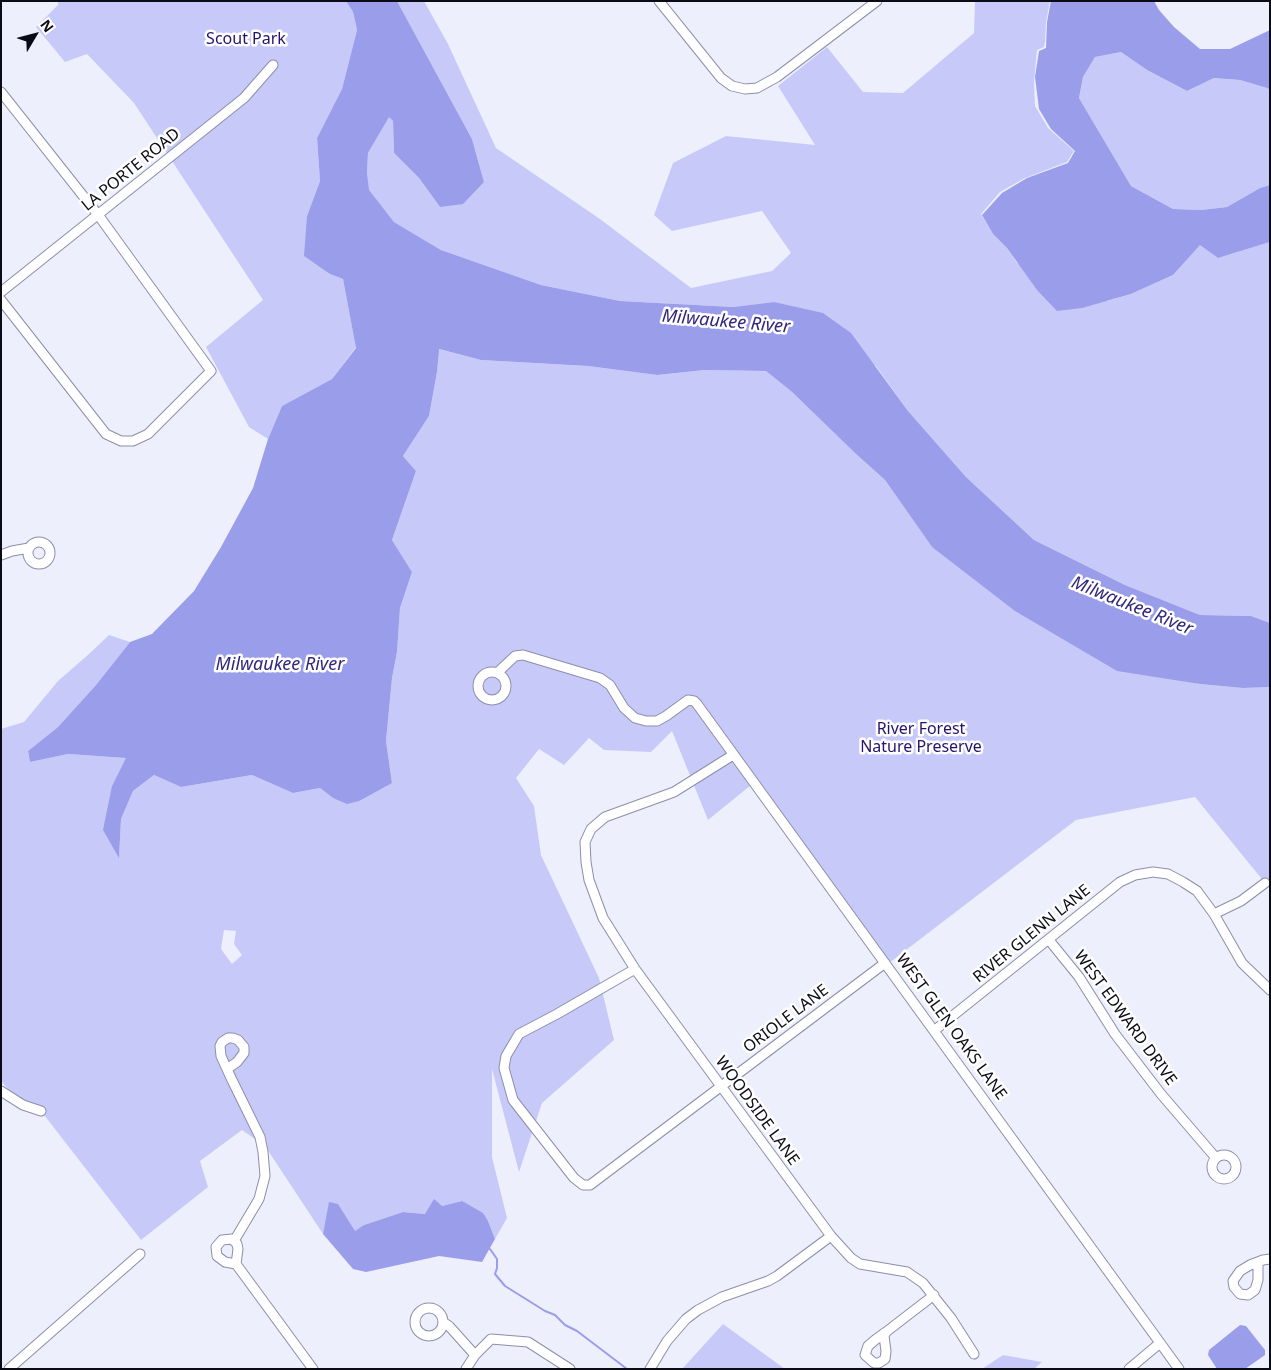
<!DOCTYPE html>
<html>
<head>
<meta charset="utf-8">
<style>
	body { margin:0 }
	#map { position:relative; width:1271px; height:1370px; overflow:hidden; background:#eeeffc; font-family:"Noto Sans",sans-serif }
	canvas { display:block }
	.frame { position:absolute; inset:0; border:2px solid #0b0b15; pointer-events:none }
	.north { position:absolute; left:10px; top:10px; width:50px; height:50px; -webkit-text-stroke:4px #fefefe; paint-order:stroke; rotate:53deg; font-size:14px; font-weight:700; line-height:20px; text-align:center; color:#0b0b15 }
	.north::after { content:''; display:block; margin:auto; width:18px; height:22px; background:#0b0b15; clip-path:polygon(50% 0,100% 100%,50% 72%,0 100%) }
</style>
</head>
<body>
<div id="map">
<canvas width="1271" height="1370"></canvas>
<div class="frame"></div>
<div class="north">N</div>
</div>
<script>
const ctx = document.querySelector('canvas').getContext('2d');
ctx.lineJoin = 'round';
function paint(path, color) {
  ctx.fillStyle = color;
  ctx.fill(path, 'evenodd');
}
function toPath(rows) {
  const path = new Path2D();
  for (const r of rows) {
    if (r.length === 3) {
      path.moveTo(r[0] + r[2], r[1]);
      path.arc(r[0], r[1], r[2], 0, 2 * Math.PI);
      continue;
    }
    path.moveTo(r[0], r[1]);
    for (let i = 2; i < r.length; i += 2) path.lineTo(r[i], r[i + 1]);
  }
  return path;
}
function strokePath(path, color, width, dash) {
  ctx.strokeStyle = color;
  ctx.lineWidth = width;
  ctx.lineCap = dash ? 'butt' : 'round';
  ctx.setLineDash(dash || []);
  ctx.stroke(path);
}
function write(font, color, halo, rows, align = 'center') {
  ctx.font = font + ' "Noto Sans",sans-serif';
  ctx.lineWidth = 5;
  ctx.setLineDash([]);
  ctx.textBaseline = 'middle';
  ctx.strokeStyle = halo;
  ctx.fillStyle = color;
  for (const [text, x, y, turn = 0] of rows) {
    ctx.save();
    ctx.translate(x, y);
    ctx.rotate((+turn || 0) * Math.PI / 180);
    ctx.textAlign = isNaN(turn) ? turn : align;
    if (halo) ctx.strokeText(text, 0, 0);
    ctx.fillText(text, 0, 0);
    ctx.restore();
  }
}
const green = toPath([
	[58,1,346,1,353,12,357,30,342,89,317,138,320,181,307,216,330,274,343,279,356,347,332,379,282,406,268,439,249,427,206,347,263,300,134,103,87,54,65,62,36,27,58,5],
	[397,1,424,1,448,44,496,148,600,219,691,288,772,271,791,253,762,211,672,231,654,215,673,163,726,136,815,145,778,86,827,47,863,92,903,93,974,33,975,1,1050,1,1046,22,1045,42,1044,47,1037,50,1034,82,1035,106,1048,128,1074,151,1067,162,1025,178,1000,192,981,214,993,234,1007,248,1017,263,1108,301,1131,294,1173,275,1200,244,1218,258,1270,242,1270,623,1251,616,1200,615,1125,585,1034,540,966,477,908,411,876,366,774,302,733,307,620,301,541,285,441,250,394,222,368,190,367,173,368,153,389,116,393,121,394,153,419,178,440,207,484,182,472,139],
	[1121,52,1147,70,1187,91,1214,78,1240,80,1267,88,1270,90,1270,185,1260,188,1227,207,1201,210,1173,209,1131,186,1079,98,1083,77,1095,57],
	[438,349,481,360,588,366,657,375,705,370,766,371,792,392,856,454,885,480,932,547,1185,681,1200,684,1243,688,1270,687,1270,889,1195,797,1076,820,889,963,756,781,708,820,672,731,651,752,604,750,589,738,564,765,539,749,516,778,534,806,541,855,599,978,614,1040,542,1103,519,1172,492,1069,492,1157,507,1218,495,1239,488,1221,462,1201,442,1206,425,1214,403,1212,364,1225,355,1232,338,1205,330,1203,323,1234,265,1146,242,1130,200,1161,208,1187,141,1240,41,1111,8,1089,1,1081,1,729,24,722,58,681,89,654,109,635,130,642,96,685,58,727,28,751,30,762,68,754,127,758,112,786,119,856,121,819,133,791,154,775,181,787,252,775,293,793,320,788,333,798,392,783,386,741,392,678,397,652,400,608,412,572,392,540,416,471,403,456,429,416,437,372],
	[224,930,236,931,234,944,242,955,232,964,221,949],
	[723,1324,785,1369,682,1369],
	[1003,1355,1042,1362,1034,1369,982,1369]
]);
const water = toPath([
	[346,1,397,1,472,139,484,182,463,204,440,207,419,178,394,153,393,121,389,117,368,153,367,173,369,190,394,222,441,250,541,285,620,301,733,307,774,302,823,313,851,333,908,411,966,477,1034,540,1125,585,1200,615,1251,616,1270,623,1270,687,1243,688,1200,684,1117,671,1015,611,932,547,885,480,856,454,792,392,766,371,705,370,657,375,588,366,481,360,439,349,437,372,429,416,403,456,416,471,392,540,412,572,400,608,397,652,392,678,386,741,392,783,359,801,347,804,333,798,320,788,293,793,252,775,181,787,154,775,133,791,121,819,119,858,103,830,112,786,126,758,68,754,30,762,28,751,58,727,96,685,130,642,152,634,194,591,221,547,253,488,268,439,282,406,332,379,356,348,343,279,330,274,304,256,307,216,320,181,317,138,342,89,357,30,353,12],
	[1051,1,1154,1,1159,10,1174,27,1200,49,1230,49,1270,30,1270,90,1267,88,1240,80,1214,78,1187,91,1147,70,1121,52,1095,57,1083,77,1079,98,1131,186,1173,209,1201,210,1227,207,1260,188,1270,185,1270,242,1218,258,1200,245,1173,275,1131,294,1082,308,1057,311,1037,290,1007,248,993,234,982,215,1002,193,1027,178,1068,163,1075,151,1051,129,1039,109,1035,77,1039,51,1046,48,1047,22],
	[434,1199,442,1206,462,1201,483,1213,488,1221,495,1239,482,1262,439,1256,366,1272,353,1269,323,1234,329,1202,338,1204,355,1231,364,1225,403,1212,425,1214],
	[1240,1325,1246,1326,1265,1350,1265,1355,1245,1369,1217,1369,1208,1355,1209,1350]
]);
const stream = toPath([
	[490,1249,497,1259,497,1268,495,1274,505,1286,545,1311,555,1315,565,1325,577,1331,627,1369]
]);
const minor = toPath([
	[659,1,721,78,732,86,745,89,757,88,777,77,877,1],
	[1,92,99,216,211,371,148,434,133,441,121,441,106,434,1,300],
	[1,292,244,98,273,65],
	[39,553,11],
	[1,555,12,551,29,548],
	[492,686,14],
	[497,673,515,656,523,655,600,678,610,685,624,708,635,718,646,721,657,721,666,716,688,700,694,701,697,704,1179,1369],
	[733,755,674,792,605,817,591,829,585,842,586,862,589,880,603,918,635,969,831,1236,851,1258,860,1264,907,1272,923,1283,951,1318,974,1354],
	[1214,914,1241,901,1265,883],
	[1049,940,1079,977,1115,1034,1161,1094,1216,1158],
	[635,969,557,1014,519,1034,506,1056,504,1068,513,1100,574,1178,583,1185,590,1185,885,963],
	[935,1030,1120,882,1135,875,1153,872,1168,874,1183,882,1197,891,1214,914,1242,963,1270,990],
	[227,1069,237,1062,244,1053,244,1047,238,1040,233,1038,228,1038,222,1042,220,1046,221,1056,232,1080,260,1137,263,1152,265,1176,259,1199,234,1241],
	[1,1091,23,1105,41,1111],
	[1224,1167,12],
	[1258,1262,1258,1280,1255,1290,1248,1295,1240,1294,1234,1287,1233,1281,1240,1271,1250,1265,1263,1260,1270,1259],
	[236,1264,238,1249,237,1244,232,1239,222,1240,216,1247,217,1256,225,1262,236,1264,313,1369],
	[429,1322,14],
	[443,1322,449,1326,475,1355],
	[886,1332,884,1336,886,1351,885,1359,879,1363,874,1363,865,1355,868,1346,875,1340,886,1332,934,1295],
	[9,1369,140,1254],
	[466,1369,475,1355,491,1339,528,1342,570,1369],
	[650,1369,667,1341,686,1319,698,1310,722,1297,768,1281,777,1276,831,1236],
	[1129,1369,1160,1343]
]);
const parkNames = [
	["Scout Park",246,39],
	["River Forest",921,729],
	["Nature Preserve",921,747]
];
const streetNames = [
	["LA PORTE ROAD",131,170,-39],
	["RIVER GLENN LANE",1032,934,-39],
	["WEST EDWARD DRIVE",1125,1018,54],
	["ORIOLE LANE",786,1019,-37],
	["WEST GLEN OAKS LANE",951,1027,54],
	["WOODSIDE LANE",757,1111,54]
];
const waterNames = [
	["Milwaukee River",726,322,5],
	["Milwaukee River",1132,606,22],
	["Milwaukee River",280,665]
];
paint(green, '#c7caf9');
paint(water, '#9a9dea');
strokePath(stream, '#9a9dea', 2);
strokePath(minor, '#8c8eaa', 11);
strokePath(minor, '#fff', 9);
write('16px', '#24126b', '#fefefe', parkNames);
write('16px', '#0b0b15', '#fefefe', streetNames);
write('italic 18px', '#31267d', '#fefefe', waterNames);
</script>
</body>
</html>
